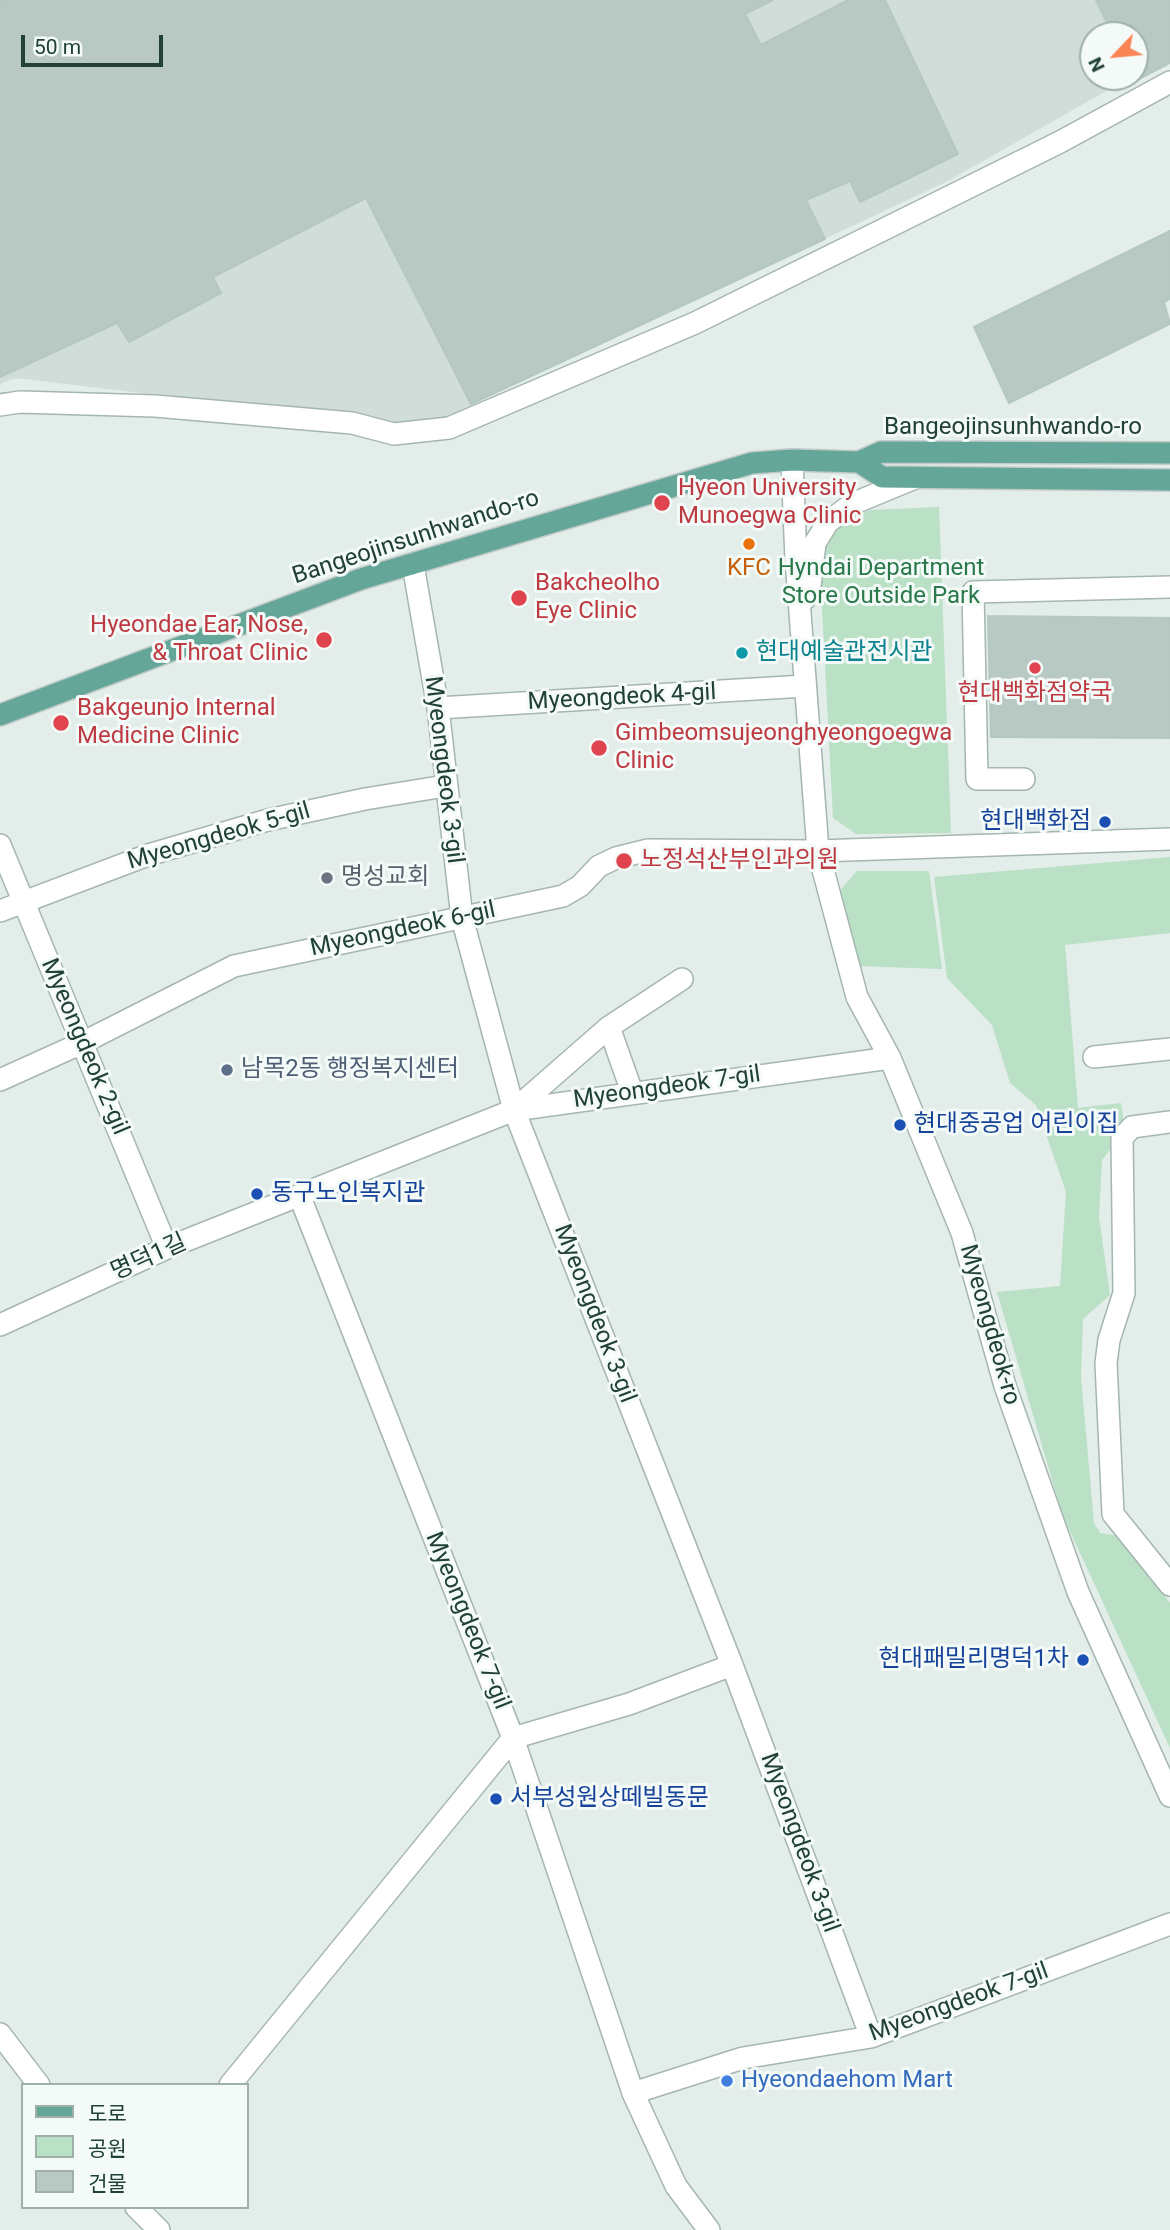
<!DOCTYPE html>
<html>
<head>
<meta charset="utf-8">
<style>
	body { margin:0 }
	#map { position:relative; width:1170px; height:2230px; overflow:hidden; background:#e3ede9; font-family:Roboto,"Noto Sans KR",sans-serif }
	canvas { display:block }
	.legend { position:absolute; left:21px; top:2083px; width:228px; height:126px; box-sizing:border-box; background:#f3faf7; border:2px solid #9fb0ab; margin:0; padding:9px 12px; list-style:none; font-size:21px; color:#214039 }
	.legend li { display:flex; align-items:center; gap:14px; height:35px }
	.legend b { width:35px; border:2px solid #9fb0ab }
	.north { position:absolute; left:1079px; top:21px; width:70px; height:70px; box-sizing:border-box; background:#f3faf7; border:2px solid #9fb0ab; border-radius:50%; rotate:244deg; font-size:19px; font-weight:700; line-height:28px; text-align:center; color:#214039 }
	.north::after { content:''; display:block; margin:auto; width:24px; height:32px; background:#fa8454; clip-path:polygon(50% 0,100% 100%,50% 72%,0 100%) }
	.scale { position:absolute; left:21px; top:35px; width:142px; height:32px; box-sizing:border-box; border:4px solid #214039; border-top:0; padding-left:9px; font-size:21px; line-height:24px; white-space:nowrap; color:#214039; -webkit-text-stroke:5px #f3faf7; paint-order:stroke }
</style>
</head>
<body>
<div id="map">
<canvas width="1170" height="2230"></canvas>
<ul class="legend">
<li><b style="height:9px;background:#64a698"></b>도로</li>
<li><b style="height:19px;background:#bae0c6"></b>공원</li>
<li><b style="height:19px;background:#b8c8c2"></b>건물</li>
</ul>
<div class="north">N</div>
<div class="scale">50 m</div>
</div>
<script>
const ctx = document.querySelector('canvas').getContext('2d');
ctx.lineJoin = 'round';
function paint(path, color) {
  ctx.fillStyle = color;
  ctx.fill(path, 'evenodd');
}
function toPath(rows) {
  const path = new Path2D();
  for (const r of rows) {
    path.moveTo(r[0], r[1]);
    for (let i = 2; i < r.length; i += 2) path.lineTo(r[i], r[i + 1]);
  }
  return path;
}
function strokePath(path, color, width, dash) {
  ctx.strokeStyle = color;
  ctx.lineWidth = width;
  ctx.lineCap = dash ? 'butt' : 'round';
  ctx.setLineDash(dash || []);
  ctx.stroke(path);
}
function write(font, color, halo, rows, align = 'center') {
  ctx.font = font + ' Roboto,"Noto Sans KR",sans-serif';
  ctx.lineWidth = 6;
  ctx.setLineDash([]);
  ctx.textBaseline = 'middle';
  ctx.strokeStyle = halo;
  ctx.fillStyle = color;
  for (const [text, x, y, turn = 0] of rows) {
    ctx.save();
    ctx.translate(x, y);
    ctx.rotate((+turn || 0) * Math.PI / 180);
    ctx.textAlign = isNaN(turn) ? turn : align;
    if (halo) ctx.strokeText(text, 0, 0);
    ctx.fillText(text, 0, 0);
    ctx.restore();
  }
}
const built = toPath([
	[0,0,1170,0,1135,35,1093,35,1093,77,1131,77,948,181,424,427,16,378,0,384]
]);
const green = toPath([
	[939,507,951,833,856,834,833,818,819,551,828,535,846,519,871,510],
	[1170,857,1170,933,1065,945,1078,1108,1121,1103,1124,1123,1116,1142,1102,1160,1099,1217,1110,1295,1083,1319,1081,1377,1094,1523,1100,1533,1119,1536,1170,1603,1170,1748,1062,1514,997,1292,1060,1286,1066,1192,1036,1105,1010,1083,992,1025,947,978,934,877],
	[857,871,929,871,942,969,857,966,836,895]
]);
const building = toPath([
	[0,0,773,0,745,14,761,45,848,0,885,0,958,154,860,202,850,181,806,200,825,239,471,404,366,198,213,277,221,293,129,342,117,323,0,377,0,0],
	[1096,0,1170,0,1170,63,1135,81,1135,35,1113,35,1096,0],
	[1170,231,1170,299,1164,302,1170,324,1009,403,974,327,1170,231],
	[988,616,1170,618,1170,738,991,737,988,616]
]);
const minor = toPath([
	[0,405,20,402,155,406,352,423,394,434,449,428,695,323,1060,142,1170,82],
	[792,460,796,560,818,851,857,997,890,1058,962,1233,1005,1386,1078,1592,1170,1796],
	[413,565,438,708,462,918,514,1110,732,1665,871,2037],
	[805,599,810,586,815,543,828,522,852,504,915,478],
	[438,708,805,686],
	[1024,779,977,779,973,592,1170,587],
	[0,845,167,1248],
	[0,911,148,855,268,820,365,799,445,786],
	[609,1027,632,1092],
	[1094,1057,1170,1049],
	[0,1080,84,1042,234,966,563,896,580,886,599,866,616,858,648,850,818,851,1170,839],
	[514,1110,609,1027,682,979],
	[1170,1122,1132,1127,1122,1138,1124,1293,1109,1340,1106,1363,1113,1514,1170,1585],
	[300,1197,513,1738,633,2093,676,2186,709,2230],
	[0,1325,167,1248,514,1110,890,1058],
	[0,2034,39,2085],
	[230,2085,513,1738,629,1704,732,1665],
	[633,2093,743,2058,871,2037,1170,1924],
	[136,2207,159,2230]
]);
const major = toPath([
	[859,462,882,477,1170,480],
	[0,715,361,579,752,463,792,460,859,462,881,452,1170,453]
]);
const markers = [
	[662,503,9,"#e0444e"],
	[749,544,7,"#e8710a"],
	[519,598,9,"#e0444e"],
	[324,640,9,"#e0444e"],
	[742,653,7,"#0f9aa8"],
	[1035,668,7,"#e0444e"],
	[61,723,9,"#e0444e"],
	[599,748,9,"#e0444e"],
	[1105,822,7,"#1a4fb4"],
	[624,861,9,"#e0444e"],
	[327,878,7,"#6b7280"],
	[227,1070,7,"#5c6f8a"],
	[900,1125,7,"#1a4fb4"],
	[257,1194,7,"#1a4fb4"],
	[1083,1660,7,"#1a4fb4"],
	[496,1799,7,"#1a4fb4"],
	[727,2081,7,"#3f7fe0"]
];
const streetNames = [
	["Bangeojinsunhwando-ro",1013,428],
	["Bangeojinsunhwando-ro",416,538,-18],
	["Myeongdeok 4-gil",622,698,-3],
	["Myeongdeok 3-gil",443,770,83],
	["Myeongdeok 5-gil",219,837,-16],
	["Myeongdeok 6-gil",403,930,-12],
	["Myeongdeok 2-gil",84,1047,67],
	["Myeongdeok 7-gil",667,1088,-8],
	["명덕1길",149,1258,-24],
	["Myeongdeok 3-gil",594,1314,69],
	["Myeongdeok-ro",989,1325,74],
	["Myeongdeok 7-gil",467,1621,68],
	["Myeongdeok 3-gil",799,1843,70],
	["Myeongdeok 7-gil",959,2003,-20]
];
const healthNames = [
	["Hyeon University",678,489],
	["Munoegwa Clinic",678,517],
	["Bakcheolho",535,584],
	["Eye Clinic",535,612],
	["Hyeondae Ear, Nose,",308,626,"right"],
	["& Throat Clinic",308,654,"right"],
	["현대백화점약국",1035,694,"center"],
	["Bakgeunjo Internal",77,709],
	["Medicine Clinic",77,737],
	["Gimbeomsujeonghyeongoegwa",615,734],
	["Clinic",615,762],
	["노정석산부인과의원",640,861]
];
const foodNames = [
	["KFC",749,569]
];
const parkNames = [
	["Hyndai Department",881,569],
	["Store Outside Park",881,597]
];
const cultureNames = [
	["현대예술관전시관",756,653]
];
const transitNames = [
	["현대백화점",1091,822,"right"],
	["현대중공업 어린이집",914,1125],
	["동구노인복지관",271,1194],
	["현대패밀리명덕1차",1069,1660,"right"],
	["서부성원상떼빌동문",510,1799]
];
const worshipNames = [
	["명성교회",341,878]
];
const serviceNames = [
	["남목2동 행정복지센터",241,1070]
];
const shopNames = [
	["Hyeondaehom Mart",741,2081]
];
paint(built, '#d1ddd8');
paint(green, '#bae0c6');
paint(building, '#b8c8c2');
strokePath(building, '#b4c8c0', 2);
strokePath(minor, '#a5b6b1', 24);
strokePath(major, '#c1cac8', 24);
strokePath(minor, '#fff', 21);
strokePath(major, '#64a698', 21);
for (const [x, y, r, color] of markers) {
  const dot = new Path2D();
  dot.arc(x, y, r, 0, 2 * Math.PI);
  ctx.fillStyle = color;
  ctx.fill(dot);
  strokePath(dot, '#f3faf7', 2.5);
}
write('24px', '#214039', '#f3faf7', streetNames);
write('24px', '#be3a42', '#f3faf7', healthNames, 'left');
write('24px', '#c56008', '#f3faf7', foodNames);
write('24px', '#29794b', '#f3faf7', parkNames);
write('24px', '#0d838f', '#f3faf7', cultureNames, 'left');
write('24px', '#164399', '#f3faf7', transitNames, 'left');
write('24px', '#5b616d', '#f3faf7', worshipNames, 'left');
write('24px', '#4e5e75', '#f3faf7', serviceNames, 'left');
write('24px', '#366cbe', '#f3faf7', shopNames, 'left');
</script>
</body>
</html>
